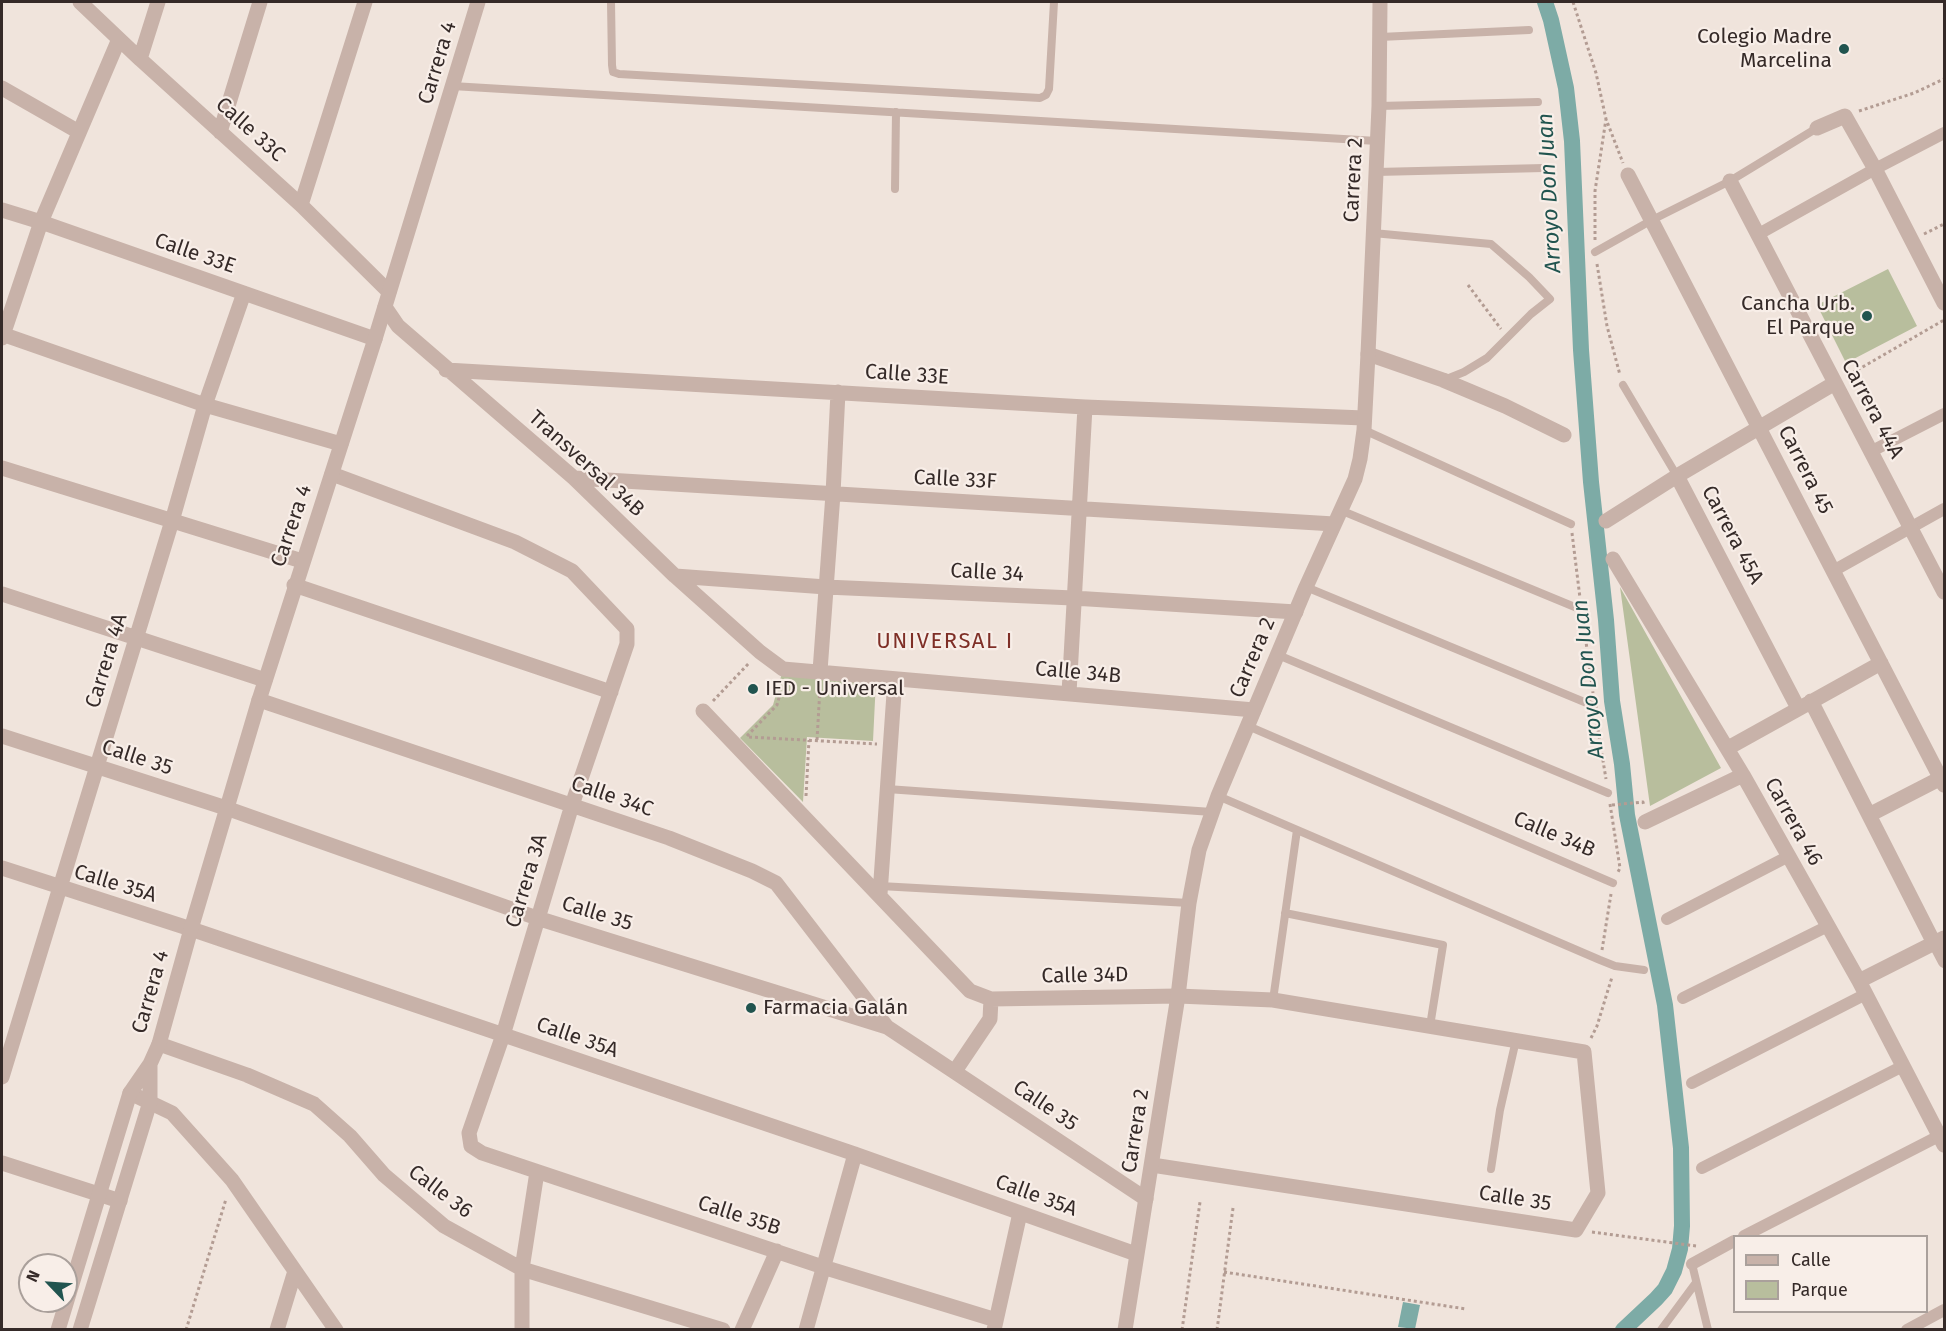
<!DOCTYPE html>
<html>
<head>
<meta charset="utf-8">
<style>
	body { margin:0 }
	#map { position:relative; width:1946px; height:1331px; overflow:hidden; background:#f0e4dc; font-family:"Fira Sans",sans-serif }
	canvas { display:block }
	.frame { position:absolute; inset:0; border:3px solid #352a28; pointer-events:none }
	.legend { position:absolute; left:1733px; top:1235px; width:195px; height:78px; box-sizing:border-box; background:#f8eee8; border:2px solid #aaa09b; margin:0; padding:8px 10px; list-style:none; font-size:18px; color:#352a28 }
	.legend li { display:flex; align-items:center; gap:12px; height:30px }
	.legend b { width:30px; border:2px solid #aaa09b }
	.north { position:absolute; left:18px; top:1253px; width:60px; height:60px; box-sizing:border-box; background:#f8eee8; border:2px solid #aaa09b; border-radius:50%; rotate:295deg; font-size:16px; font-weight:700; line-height:24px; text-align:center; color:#352a28 }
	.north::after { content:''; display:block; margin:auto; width:21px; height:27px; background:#21544f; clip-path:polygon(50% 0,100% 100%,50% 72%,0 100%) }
</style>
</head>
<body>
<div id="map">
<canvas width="1946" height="1331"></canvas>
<div class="frame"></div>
<ul class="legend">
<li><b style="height:8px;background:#c8b2a9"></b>Calle</li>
<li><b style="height:16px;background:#b8be9d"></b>Parque</li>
</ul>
<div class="north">N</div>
</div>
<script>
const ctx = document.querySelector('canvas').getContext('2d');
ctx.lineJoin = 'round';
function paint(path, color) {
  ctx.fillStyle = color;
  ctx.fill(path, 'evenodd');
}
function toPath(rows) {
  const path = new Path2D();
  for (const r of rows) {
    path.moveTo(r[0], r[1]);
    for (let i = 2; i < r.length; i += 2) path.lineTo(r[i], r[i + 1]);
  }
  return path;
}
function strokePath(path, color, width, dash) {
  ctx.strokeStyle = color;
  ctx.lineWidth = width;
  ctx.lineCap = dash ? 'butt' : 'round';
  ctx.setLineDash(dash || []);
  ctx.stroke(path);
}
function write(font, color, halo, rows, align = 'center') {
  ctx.font = font + ' "Fira Sans",sans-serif';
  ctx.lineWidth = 4.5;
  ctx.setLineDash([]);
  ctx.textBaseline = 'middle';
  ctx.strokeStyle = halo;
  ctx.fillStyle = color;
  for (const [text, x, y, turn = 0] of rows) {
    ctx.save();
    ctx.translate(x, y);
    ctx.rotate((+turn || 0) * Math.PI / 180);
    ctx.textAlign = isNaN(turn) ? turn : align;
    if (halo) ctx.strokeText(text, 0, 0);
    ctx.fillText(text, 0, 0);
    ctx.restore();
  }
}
const green = toPath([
	[1888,269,1917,326,1846,363,1817,305],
	[1620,587,1721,768,1650,806],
	[782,673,876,680,873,741,807,737,803,802,740,738,773,705]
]);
const water = toPath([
	[1403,1302,1420,1305,1415,1329,1398,1327]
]);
const canal = toPath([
	[1545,2,1551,20,1566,88,1572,141,1581,350,1591,482,1606,620,1612,701,1622,764,1627,815,1665,1005,1681,1148,1682,1226,1680,1249,1674,1271,1665,1289,1656,1299,1623,1330]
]);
const path = toPath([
	[1573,2,1596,73,1606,119,1623,163],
	[1859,111,1914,93,1944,79],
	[1924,234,1944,224],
	[1595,240,1595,191,1606,119],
	[1597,264,1607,326,1620,375],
	[1468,285,1501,329],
	[1847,376,1944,320],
	[1572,533,1580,598],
	[1583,620,1593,693],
	[713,701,750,662],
	[1596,718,1606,779],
	[747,736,777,705,783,683],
	[749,737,877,744],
	[817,740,820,688],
	[806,796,809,740],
	[1610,804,1620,868,1617,874],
	[1612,805,1643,802,1644,806],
	[1602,950,1611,894],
	[1591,1038,1597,1026,1612,977],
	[1592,1232,1696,1246],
	[1224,1272,1466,1309],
	[186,1330,226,1199],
	[1182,1330,1200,1202],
	[1217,1330,1233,1208]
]);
const service = toPath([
	[611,2,612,65,613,72,619,74,1040,98,1046,95,1049,89,1054,2],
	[1380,37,1529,30],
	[452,86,1377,141],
	[1379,106,1538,102],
	[1376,172,1544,168],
	[895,189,896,112],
	[1373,233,1491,244,1529,277,1550,299,1531,314,1487,358,1464,372,1444,380],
	[1595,252,1652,220,1730,181,1817,128],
	[1623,385,1677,476],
	[1364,430,1571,524],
	[1340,510,1582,610],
	[1306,587,1594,706],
	[1278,655,1608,793],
	[1248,726,1613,883],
	[887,789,1212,812],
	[1218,796,1600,960,1615,966,1644,970],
	[880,886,1189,903],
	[1285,913,1443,945,1430,1026],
	[1273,1000,1297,830],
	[1491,1169,1500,1110,1516,1040],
	[1692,1264,1708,1330],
	[1661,1330,1695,1284]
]);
const pedestrian = toPath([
	[1757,235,1875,169,1944,133],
	[1870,452,1944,414],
	[1833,571,1944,509],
	[1667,919,1789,856],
	[1934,943,1944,962],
	[1683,998,1828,926],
	[1692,1083,1866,994],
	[1702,1168,1903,1066],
	[1744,1236,1939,1136],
	[1692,1264,1734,1241],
	[1907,1330,1944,1310]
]);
const minor = toPath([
	[80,2,140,59,301,205,389,292],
	[140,59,158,2],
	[2,88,79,132],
	[1817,128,1845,116,1875,169,1944,303],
	[220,132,260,2],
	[1628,175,1944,785],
	[1730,181,1944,592],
	[301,205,365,2],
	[2,210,41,222,375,339],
	[385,307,398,326,574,478,675,576,760,652,783,669,1254,710],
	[2,334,205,405,341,444],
	[2,338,41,222,119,39],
	[1368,354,1443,380,1505,406,1564,435],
	[446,370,1085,407,1364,418],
	[2,468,302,561],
	[332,474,515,542,572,571,627,629,627,644,572,805,503,1035,469,1133,471,1146,482,1153,823,1267,996,1320],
	[1677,476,1798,708],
	[574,478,1334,524],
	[1606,521,1677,476,1835,383],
	[1613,559,1743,775,1859,981,1944,1145],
	[675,576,826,587,1073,598,1296,612],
	[294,585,611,692],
	[2,594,265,680],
	[820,671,833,494,838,392],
	[1069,693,1085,407],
	[259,700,669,838,752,871,776,883,887,1027],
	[1811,701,1934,943],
	[703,711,970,991,991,999,1178,996,1273,1000,1584,1052,1598,1193,1576,1230,1152,1165],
	[2,736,226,808,537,918,887,1027,1146,1199],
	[1728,748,1881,663],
	[1869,815,1941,778],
	[1645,822,1743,775],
	[2,868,191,929,855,1154,1136,1254],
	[880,894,895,679],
	[1859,981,1944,938],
	[159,1044,247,1075,314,1104,350,1136,384,1175,444,1226,522,1269,723,1330],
	[955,1071,990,1019,991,999],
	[2,1077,172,521,205,405,244,293],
	[130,1093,172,1113,232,1180,336,1330],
	[2,1163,120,1201],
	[277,1330,295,1271],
	[522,1330,522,1269,537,1172],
	[742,1330,777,1251],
	[806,1330,855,1154],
	[994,1330,1020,1213]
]);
const tertiary = toPath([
	[58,1330,130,1093,150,1064,159,1044,191,929,259,700,375,339,478,2],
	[80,1330,150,1102,150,1064],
	[1125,1330,1178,996,1189,903,1199,850,1218,796,1306,587,1355,479,1360,459,1364,430,1368,354,1379,106,1380,2]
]);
const markers = [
	[1844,49,6,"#21544f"],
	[1867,316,6,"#21544f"],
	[753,689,6,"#21544f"],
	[751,1008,6,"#21544f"]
];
const poiNames = [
	["Colegio Madre",1832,37],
	["Marcelina",1832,61],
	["Cancha Urb.",1855,304],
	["El Parque",1855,328],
	["IED - Universal",765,689,"left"],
	["Farmacia Galán",763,1008,"left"]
];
const streetNames = [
	["Carrera 4",438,63,-73],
	["Calle 33C",250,130,42],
	["Carrera 2",1354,180,-87],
	["Calle 33E",195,254,19],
	["Calle 33E",907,375,4],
	["Carrera 44A",1872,409,62],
	["Transversal 34B",586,464,42],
	["Carrera 45",1805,470,63],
	["Calle 33F",955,480,3],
	["Carrera 4",292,526,-71],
	["Carrera 45A",1732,535,62],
	["Calle 34",987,573,3],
	["Carrera 2",1253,658,-67],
	["Carrera 4A",107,661,-73],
	["Calle 34B",1078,673,5],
	["Calle 35",137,758,18],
	["Calle 34C",612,797,19],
	["Carrera 46",1793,822,61],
	["Calle 34B",1554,835,23],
	["Carrera 3A",527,881,-73],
	["Calle 35A",115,884,17],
	["Calle 35",597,914,17],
	["Calle 34D",1085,976,-1],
	["Carrera 4",151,992,-74],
	["Calle 35A",577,1038,19],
	["Calle 35",1045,1106,34],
	["Carrera 2",1136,1131,-81],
	["Calle 36",440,1192,37],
	["Calle 35A",1036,1196,20],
	["Calle 35",1515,1199,9],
	["Calle 35B",739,1216,18]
];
const waterNames = [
	["Arroyo Don Juan",1550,193,-93],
	["Arroyo Don Juan",1589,679,-96]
];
const neighbourhoodNames = [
	["UNIVERSAL I",945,642]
];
paint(green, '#b8be9d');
paint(water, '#7daba6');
strokePath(canal, '#7daba6', 16);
strokePath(path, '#b39c93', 3, [3, 3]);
strokePath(service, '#c8b2a9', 8);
strokePath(pedestrian, '#c8b2a9', 12);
strokePath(minor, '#c8b2a9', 15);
strokePath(tertiary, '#c8b2a9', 15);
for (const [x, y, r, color] of markers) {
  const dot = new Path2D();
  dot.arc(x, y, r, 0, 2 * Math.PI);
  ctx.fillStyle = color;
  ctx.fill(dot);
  strokePath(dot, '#f8eee8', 2);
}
write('21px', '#352a28', '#f8eee8', poiNames, 'right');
write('21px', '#352a28', '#f8eee8', streetNames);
write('italic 22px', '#21544f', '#f8eee8', waterNames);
ctx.letterSpacing = '1.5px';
write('22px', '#7f2f27', '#f8eee8', neighbourhoodNames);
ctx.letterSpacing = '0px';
</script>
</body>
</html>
